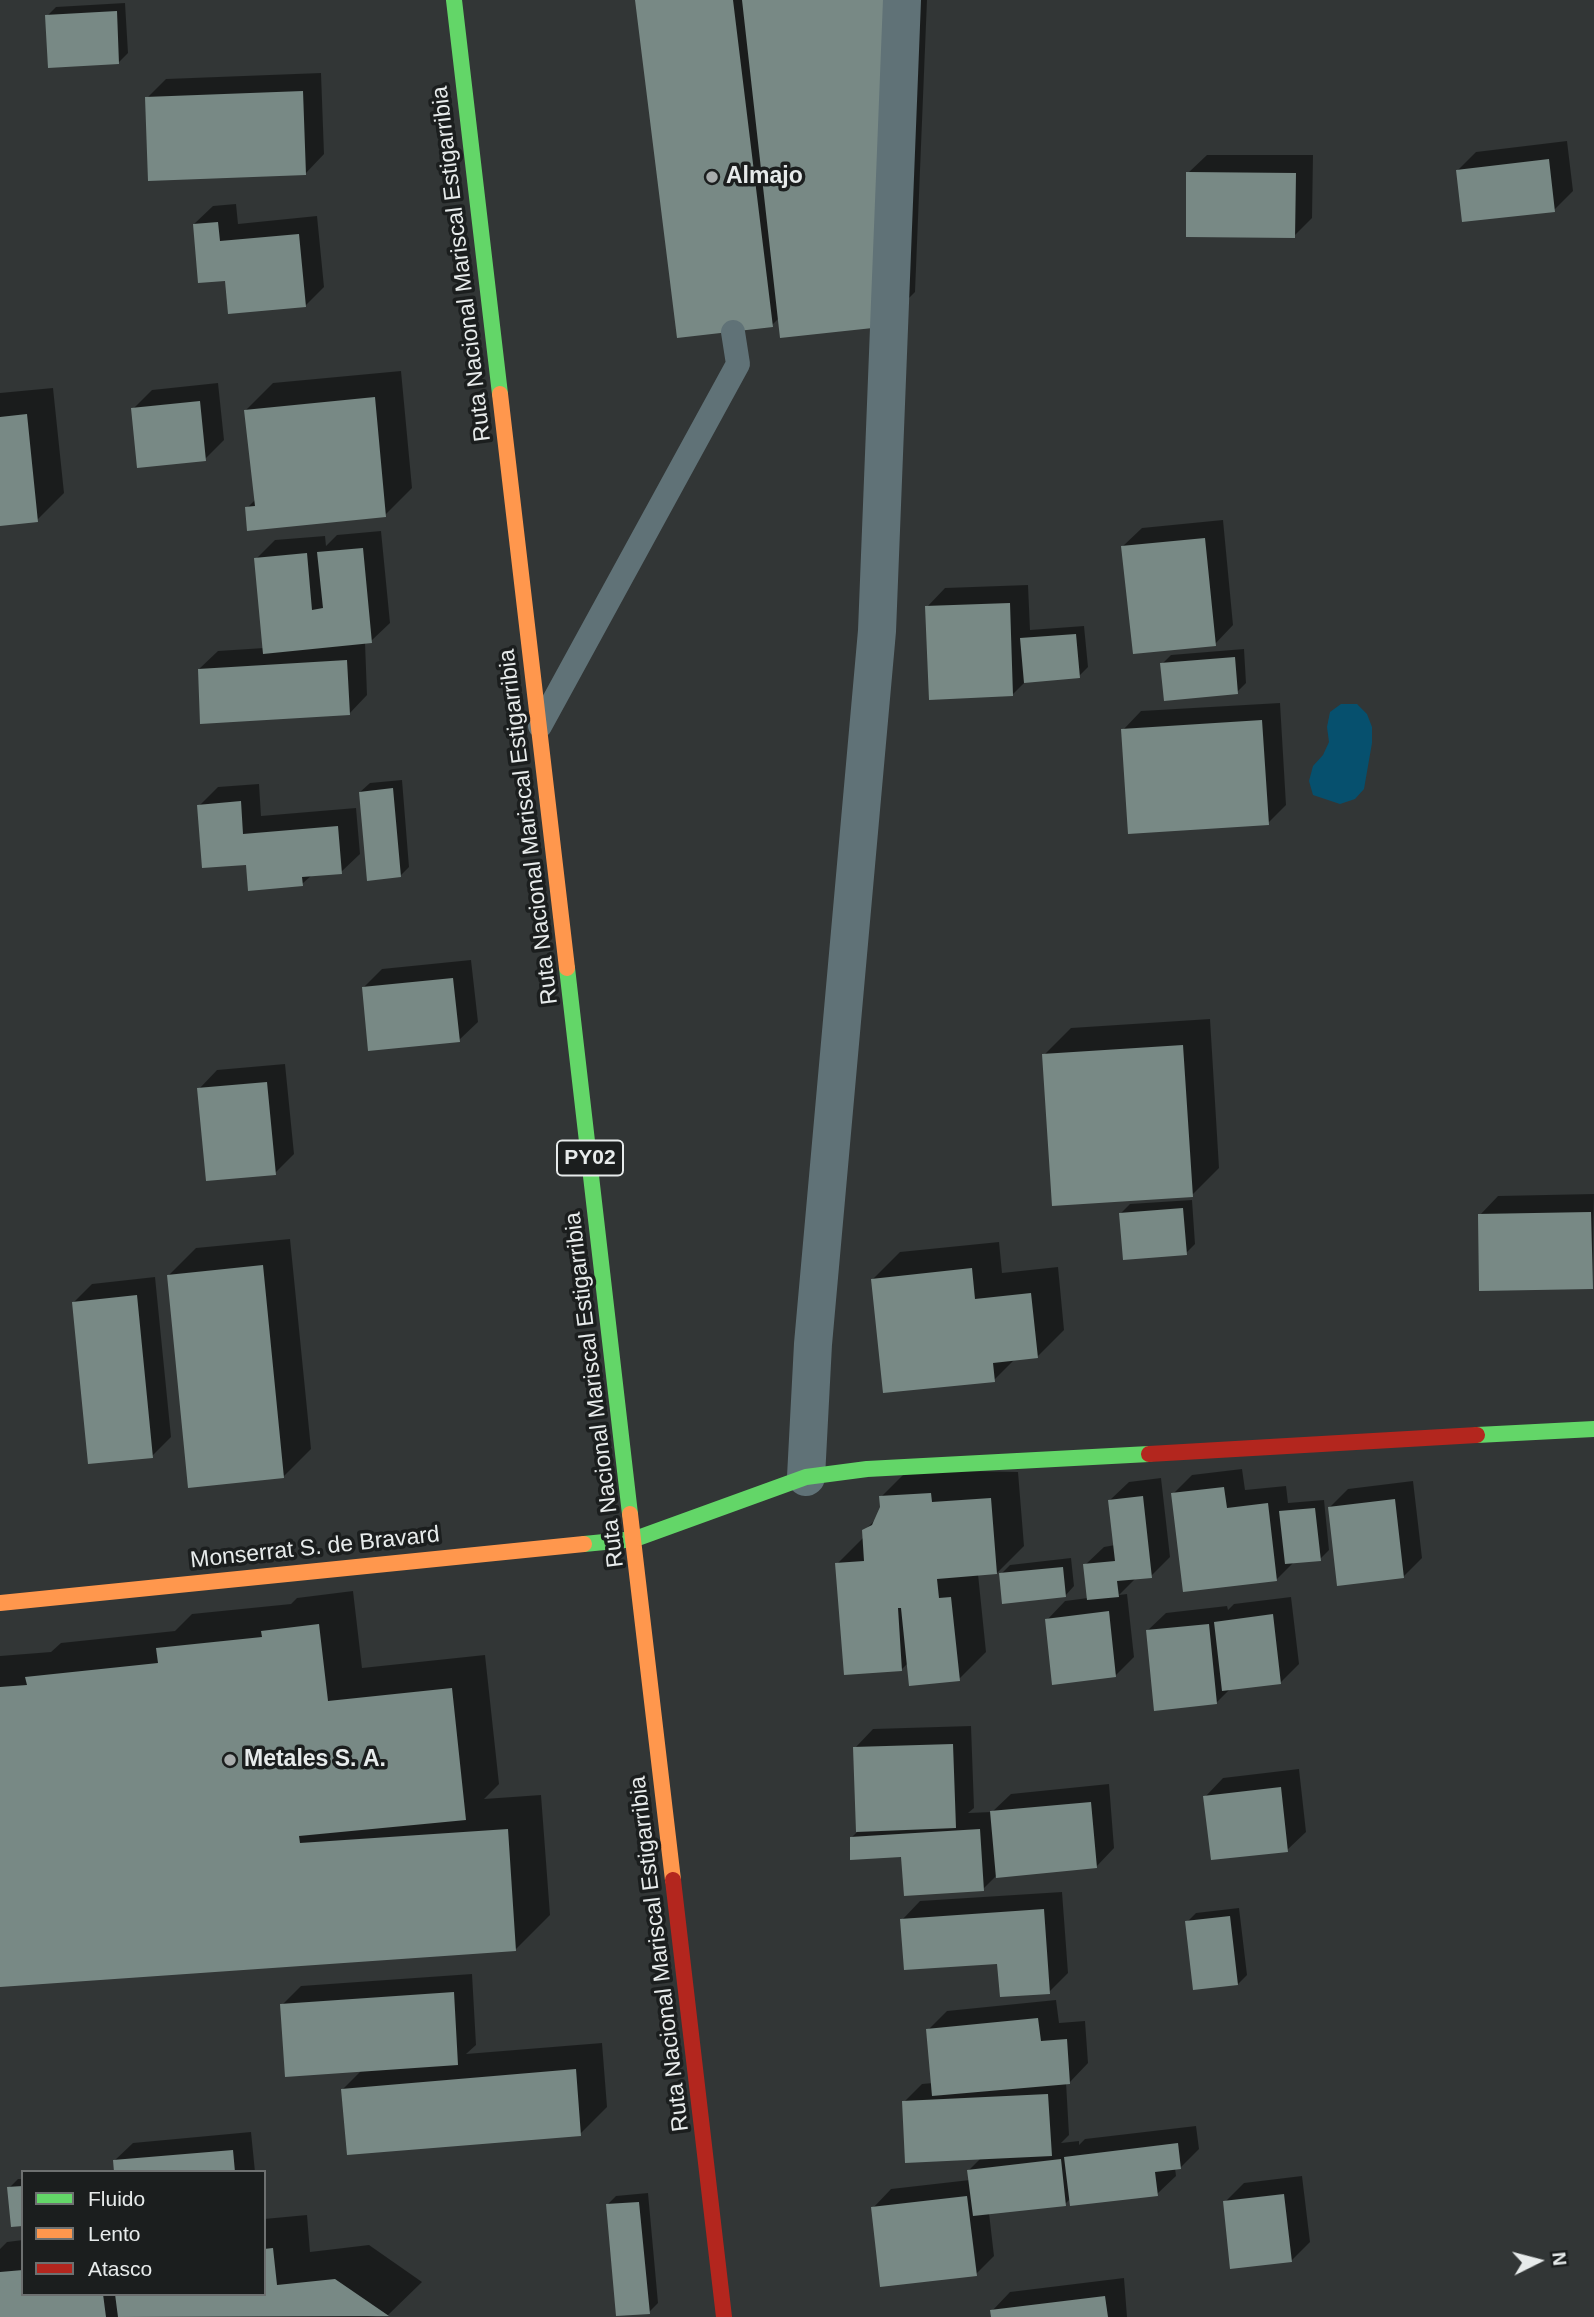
<!DOCTYPE html>
<html>
<head>
<meta charset="utf-8">
<style>
	body { margin:0 }
	#map { position:relative; width:1594px; height:2317px; overflow:hidden; background:#323636; font-family:Helvetica,sans-serif }
	canvas { display:block }
	.legend { position:absolute; left:21px; top:2170px; width:245px; height:126px; box-sizing:border-box; background:#1b1e1e; border:2px solid #6d7070; margin:0; padding:9px 12px; list-style:none; font-size:21px; color:#e7ebeb }
	.legend li { display:flex; align-items:center; gap:14px; height:35px }
	.legend b { width:35px; border:2px solid #6d7070 }
	.north { position:absolute; left:1503px; top:2226px; width:70px; height:70px; -webkit-text-stroke:5px #1b1e1e; paint-order:stroke; rotate:84deg; font-size:19px; font-weight:700; line-height:28px; text-align:center; color:#e7ebeb }
	.north::after { content:''; display:block; margin:auto; width:24px; height:32px; background:#e7ebeb; clip-path:polygon(50% 0,100% 100%,50% 72%,0 100%) }
</style>
</head>
<body>
<div id="map">
<canvas width="1594" height="2317"></canvas>
<ul class="legend">
<li><b style="height:9px;background:#63d668"></b>Fluido</li>
<li><b style="height:9px;background:#ff974d"></b>Lento</li>
<li><b style="height:9px;background:#b3261e"></b>Atasco</li>
</ul>
<div class="north">N</div>
</div>
<script>
const ctx = document.querySelector('canvas').getContext('2d');
ctx.lineJoin = 'round';
function paint(path, color) {
  ctx.fillStyle = color;
  ctx.fill(path, 'evenodd');
}
function toPath(rows) {
  const path = new Path2D();
  for (const r of rows) {
    path.moveTo(r[0], r[1]);
    for (let i = 2; i < r.length; i += 2) path.lineTo(r[i], r[i + 1]);
  }
  return path;
}
function strokePath(path, color, width, dash) {
  ctx.strokeStyle = color;
  ctx.lineWidth = width;
  ctx.lineCap = dash ? 'butt' : 'round';
  ctx.setLineDash(dash || []);
  ctx.stroke(path);
}
function write(font, color, halo, rows, align = 'center') {
  ctx.font = font + ' Helvetica,sans-serif';
  ctx.lineWidth = 7;
  ctx.setLineDash([]);
  ctx.textBaseline = 'middle';
  ctx.strokeStyle = halo;
  ctx.fillStyle = color;
  for (const [text, x, y, turn = 0] of rows) {
    ctx.save();
    ctx.translate(x, y);
    ctx.rotate((+turn || 0) * Math.PI / 180);
    ctx.textAlign = isNaN(turn) ? turn : align;
    if (halo) ctx.strokeText(text, 0, 0);
    ctx.fillText(text, 0, 0);
    ctx.restore();
  }
}
const water = toPath([
	[1341,704,1357,704,1367,714,1372,727,1372,743,1364,789,1355,799,1340,804,1313,795,1309,781,1313,766,1323,755,1329,742,1327,727,1330,712]
]);
const shadow = toPath([
	[637,0,927,0,915,292,881,326,779,318,772,325],
	[125,3,128,53,119,62,47,16,56,7],
	[321,73,324,154,306,173,147,98,166,79],
	[1567,141,1573,191,1554,210,1458,170,1476,152],
	[1207,155,1313,155,1312,218,1294,236,1188,173],
	[236,204,238,224,317,216,324,287,305,306,227,279,194,224,213,206],
	[401,371,412,488,385,515,247,508,256,499,246,410,273,383],
	[218,383,224,440,205,459,133,409,152,390],
	[53,388,64,493,37,520,0,524,0,393],
	[1223,520,1233,625,1215,644,1123,546,1142,528],
	[381,531,390,623,371,641,365,642,367,695,349,714,199,669,218,651,264,648,256,559,275,540,325,536,326,546,337,535],
	[1028,585,1030,630,1084,626,1088,667,1079,676,1026,681,1013,694,927,607,945,588],
	[1244,649,1246,683,1237,692,1162,664,1171,655],
	[1280,703,1286,805,1268,823,1123,730,1141,711],
	[402,780,409,867,400,876,360,792,370,783],
	[259,784,261,816,356,808,360,854,341,872,312,875,302,884,248,863,199,806,218,787],
	[471,960,478,1022,459,1040,363,988,382,969],
	[1210,1019,1219,1168,1192,1195,1044,1055,1071,1028],
	[285,1064,294,1154,275,1173,199,1089,217,1070],
	[1594,1194,1592,1287,1480,1215,1498,1196],
	[1192,1200,1195,1244,1186,1253,1121,1213,1130,1204],
	[290,1239,311,1449,284,1476,169,1275,196,1248],
	[999,1242,1002,1273,1058,1267,1064,1330,1037,1357,1015,1359,994,1380,873,1279,900,1252],
	[155,1277,171,1437,152,1456,74,1302,92,1284],
	[1242,1469,1245,1490,1286,1486,1288,1503,1324,1500,1329,1550,1320,1559,1294,1562,1276,1580,1173,1494,1192,1475],
	[908,1470,1018,1472,1024,1546,997,1573,978,1574,986,1652,959,1679,908,1663,902,1669,837,1564,864,1537,864,1531,878,1517,882,1507,881,1497],
	[1161,1478,1170,1557,1151,1576,1136,1578,1119,1595,1127,1594,1134,1657,1116,1675,1047,1620,1065,1601,1088,1598,1085,1565,1104,1547,1115,1545,1110,1500,1129,1482],
	[1413,1481,1422,1558,1403,1577,1329,1508,1348,1489],
	[1071,1558,1074,1586,1065,1596,1001,1574,1010,1565],
	[353,1591,362,1668,485,1655,499,1784,484,1799,541,1795,550,1915,516,1949,0,1986,0,1656,51,1652,61,1643,175,1631,192,1614,291,1604,297,1598],
	[1291,1597,1299,1664,1280,1683,1230,1689,1216,1703,1147,1631,1166,1613,1227,1606,1228,1610,1234,1604],
	[971,1726,974,1808,968,1813,992,1812,1011,1794,1109,1784,1114,1848,1096,1867,996,1876,983,1889,903,1855,851,1838,858,1831,855,1748,873,1729],
	[1299,1769,1306,1832,1287,1850,1205,1797,1223,1778],
	[1062,1892,1068,1973,1049,1992,999,1962,902,1920,920,1901],
	[1239,1908,1247,1975,1238,1984,1187,1922,1196,1913],
	[472,1974,476,2045,466,2054,602,2043,607,2107,580,2134,343,2089,362,2070,282,2005,301,1986],
	[1056,2000,1059,2023,1085,2021,1088,2063,1070,2082,1066,2082,1069,2135,1061,2143,1079,2141,1079,2145,1085,2139,1196,2126,1199,2149,1180,2168,1175,2168,1176,2176,1157,2194,1071,2198,1065,2204,989,2213,994,2256,976,2274,873,2208,891,2189,970,2180,969,2170,982,2157,904,2102,922,2084,933,2083,928,2030,947,2011],
	[251,2132,255,2172,115,2172,114,2161,133,2143],
	[1302,2176,1310,2242,1291,2261,1225,2202,1244,2183],
	[18,2179,23,2179,23,2224,9,2188],
	[648,2193,658,2303,649,2312,607,2205,616,2196],
	[307,2215,310,2252,369,2245,422,2282,388,2315,367,2317,0,2317,0,2249,7,2242,23,2240,23,2294,264,2294,264,2219],
	[1124,2278,1127,2317,993,2317,992,2311,1010,2292]
]);
const building = toPath([
	[635,0,733,0,773,327,677,338],
	[742,0,895,0,882,327,780,338],
	[117,11,119,64,48,68,45,15],
	[303,91,306,175,148,181,145,97],
	[1549,159,1555,212,1462,222,1456,170],
	[1186,172,1296,173,1295,238,1186,237],
	[218,222,220,241,299,234,306,307,228,314,225,281,198,283,193,224],
	[375,397,386,517,247,531,245,507,255,506,244,410],
	[200,401,206,461,137,468,131,408],
	[27,414,38,522,0,526,0,417],
	[1205,538,1216,646,1133,654,1121,546],
	[363,548,372,643,263,654,254,558,307,553,312,610,323,608,317,552],
	[1010,603,1013,696,929,700,925,606],
	[1076,634,1080,678,1024,683,1020,638],
	[1235,657,1238,694,1164,701,1160,663],
	[347,660,350,715,200,724,198,669],
	[1262,720,1269,825,1128,834,1121,729],
	[393,788,401,877,367,881,359,792],
	[241,801,243,834,338,826,342,874,302,877,303,886,248,891,246,865,202,868,197,805],
	[453,978,460,1042,368,1051,362,987],
	[1183,1045,1193,1197,1052,1206,1042,1054],
	[267,1082,276,1175,206,1181,197,1088],
	[1183,1208,1187,1255,1123,1260,1119,1213],
	[1591,1212,1593,1289,1479,1291,1478,1214],
	[263,1265,284,1478,188,1488,167,1275],
	[972,1268,975,1299,1031,1293,1038,1358,993,1363,995,1382,883,1393,871,1279],
	[137,1295,153,1458,88,1464,72,1302],
	[1224,1487,1227,1508,1268,1503,1277,1581,1183,1592,1171,1493],
	[931,1493,932,1502,991,1498,997,1574,937,1579,939,1598,951,1597,960,1681,909,1686,901,1608,898,1608,902,1671,844,1675,835,1563,864,1561,862,1530,872,1525,880,1507,879,1496],
	[1143,1496,1152,1578,1117,1581,1119,1597,1087,1600,1083,1564,1115,1561,1108,1500],
	[1395,1499,1404,1578,1337,1586,1328,1507],
	[1315,1508,1321,1561,1285,1564,1279,1511],
	[1063,1567,1066,1597,1002,1604,999,1573],
	[1109,1611,1116,1677,1052,1685,1045,1619],
	[1273,1614,1281,1684,1222,1691,1214,1622],
	[319,1624,328,1701,452,1688,466,1820,299,1836,300,1843,508,1829,516,1951,0,1987,0,1687,27,1685,25,1677,158,1663,156,1648,262,1637,261,1631],
	[1209,1624,1217,1704,1154,1711,1146,1630],
	[953,1744,956,1828,856,1832,853,1747],
	[1281,1787,1288,1852,1211,1860,1203,1796],
	[1091,1802,1097,1868,996,1878,990,1811],
	[980,1829,984,1891,904,1896,901,1857,850,1860,850,1837],
	[1044,1909,1050,1994,1000,1997,997,1964,904,1970,900,1919],
	[1230,1916,1238,1985,1193,1990,1185,1921],
	[454,1992,458,2065,285,2077,280,2004],
	[1038,2018,1041,2041,1067,2039,1070,2084,932,2096,926,2029],
	[576,2069,581,2136,347,2155,341,2089],
	[1048,2094,1052,2156,905,2163,902,2101],
	[1178,2143,1181,2169,1155,2172,1158,2196,1070,2206,1064,2157],
	[233,2150,235,2172,114,2172,113,2160],
	[1061,2159,1066,2206,973,2216,967,2170],
	[23,2186,23,2226,11,2227,7,2187],
	[1284,2194,1292,2262,1230,2269,1223,2201],
	[967,2196,977,2276,880,2287,871,2207],
	[639,2202,650,2314,616,2316,606,2204],
	[273,2248,277,2285,335,2279,389,2316,118,2317,115,2294,264,2294,264,2249],
	[23,2270,23,2294,103,2294,106,2317,0,2317,0,2272],
	[1105,2296,1108,2317,991,2317,990,2310]
]);
const lane = toPath([
	[540,726,738,364,733,332]
]);
const street = toPath([
	[806,1477,813,1344,877,631,902,0]
]);
const fast = toPath([
	[454,0,500,394],
	[567,968,630,1514],
	[1477,1435,1594,1429],
	[584,1544,635,1539,806,1477,867,1469,1149,1454]
]);
const slow = toPath([
	[500,394,567,968],
	[630,1514,673,1880],
	[0,1603,584,1544]
]);
const jam = toPath([
	[1149,1454,1477,1435],
	[673,1880,724,2317]
]);
const markers = [
	[712,177,7,"#a8acac"],
	[230,1760,7,"#a8acac"]
];
const shields = [
	[590,1158,66]
];
const shieldNames = [
	["PY02",590,1158]
];
const poiNames = [
	["Almajo",726,177],
	["Metales S. A.",244,1760]
];
const streetNames = [
	["Ruta Nacional Mariscal Estigarribia",462,264,-97],
	["Ruta Nacional Mariscal Estigarribia",529,827,-97],
	["Ruta Nacional Mariscal Estigarribia",595,1390,-97],
	["Monserrat S. de Bravard",315,1548,-6],
	["Ruta Nacional Mariscal Estigarribia",660,1954,-97]
];
paint(water, '#06506e');
paint(shadow, '#0007');
paint(building, '#788985');
strokePath(lane, '#607277', 24);
strokePath(street, '#607277', 38);
strokePath(fast, '#63d668', 16);
strokePath(slow, '#ff974d', 16);
strokePath(jam, '#b3261e', 16);
for (const [x, y, r, color] of markers) {
  const dot = new Path2D();
  dot.arc(x, y, r, 0, 2 * Math.PI);
  ctx.fillStyle = color;
  ctx.fill(dot);
  strokePath(dot, '#1b1e1e', 2.5);
}
for (const [x, y, w] of shields) {
  const box = new Path2D();
  box.roundRect(x - w / 2, y - 17.5, w, 35, 5);
  ctx.fillStyle = '#1b1e1e';
  ctx.fill(box);
  strokePath(box, '#e7ebeb', 2);
}
write('bold 21px', '#e7ebeb', null, shieldNames);
write('bold 23px', '#e7ebeb', '#1b1e1e', poiNames, 'left');
write('23px', '#e7ebeb', '#1b1e1e', streetNames);
</script>
</body>
</html>
